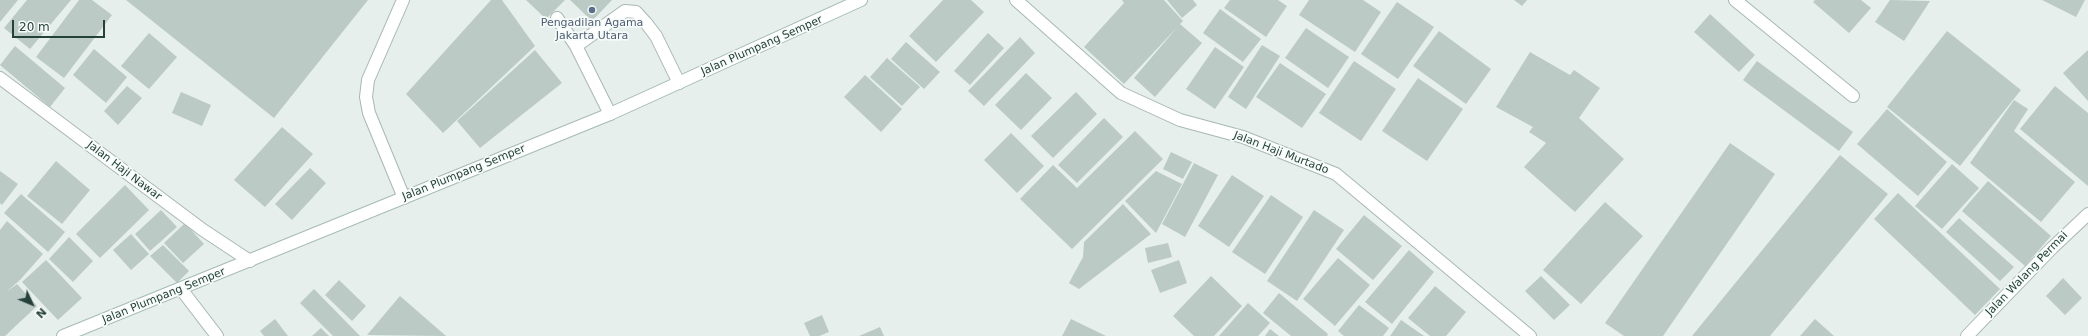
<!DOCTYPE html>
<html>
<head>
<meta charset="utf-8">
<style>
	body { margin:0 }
	#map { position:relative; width:2088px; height:336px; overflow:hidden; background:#e6efeb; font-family:"DejaVu Sans",sans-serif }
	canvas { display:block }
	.north { position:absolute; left:12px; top:284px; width:40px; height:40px; -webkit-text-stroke:3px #f7fbf9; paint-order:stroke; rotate:134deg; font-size:11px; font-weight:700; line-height:16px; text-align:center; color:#24423a }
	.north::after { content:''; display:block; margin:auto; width:14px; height:18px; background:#24423a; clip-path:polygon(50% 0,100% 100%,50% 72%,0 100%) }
	.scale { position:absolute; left:12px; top:20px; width:93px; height:18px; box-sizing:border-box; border:2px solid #24423a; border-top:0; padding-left:5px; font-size:12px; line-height:14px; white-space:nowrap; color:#24423a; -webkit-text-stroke:3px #f7fbf9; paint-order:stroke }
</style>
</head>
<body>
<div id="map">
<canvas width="2088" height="336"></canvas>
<div class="north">N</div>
<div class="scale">20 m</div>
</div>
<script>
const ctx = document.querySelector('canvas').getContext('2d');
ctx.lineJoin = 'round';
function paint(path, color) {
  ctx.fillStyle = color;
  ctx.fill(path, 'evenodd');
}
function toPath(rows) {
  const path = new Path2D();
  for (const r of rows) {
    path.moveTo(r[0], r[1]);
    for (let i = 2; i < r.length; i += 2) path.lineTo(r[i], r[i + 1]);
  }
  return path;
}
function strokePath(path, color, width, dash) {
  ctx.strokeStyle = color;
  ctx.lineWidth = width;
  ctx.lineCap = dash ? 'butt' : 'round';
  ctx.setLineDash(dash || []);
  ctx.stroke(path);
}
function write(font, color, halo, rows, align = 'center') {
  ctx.font = font + ' "DejaVu Sans",sans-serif';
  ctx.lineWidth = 3.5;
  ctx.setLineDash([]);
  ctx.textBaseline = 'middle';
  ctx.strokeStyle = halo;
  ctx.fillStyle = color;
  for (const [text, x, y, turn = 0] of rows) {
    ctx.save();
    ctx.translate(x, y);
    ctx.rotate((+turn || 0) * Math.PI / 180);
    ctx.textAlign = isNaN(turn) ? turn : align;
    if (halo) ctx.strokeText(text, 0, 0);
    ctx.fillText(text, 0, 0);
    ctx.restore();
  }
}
const building = toPath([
	[0,0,18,0,0,22],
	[27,0,71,0,30,49,4,28],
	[79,0,92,0,112,15,64,78,36,57],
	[126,0,368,0,274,118],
	[491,0,502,0,535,46,443,133,406,94],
	[526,0,565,0,546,19],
	[570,0,612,0,592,21],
	[943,0,971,0,984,12,936,62,909,36],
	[1122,0,1164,0,1183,21,1124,84,1084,47,1124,3],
	[1167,0,1193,0,1197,5,1182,18],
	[1230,0,1278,0,1287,6,1266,37,1224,8],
	[1309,0,1363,0,1381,12,1355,52,1299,15],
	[1514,0,1527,0,1522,6],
	[1815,0,1861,0,1871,8,1849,33,1813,2],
	[1890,0,1930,1,1904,41,1875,22],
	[2042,0,2085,0,2076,17],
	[1397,2,1434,27,1398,79,1361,54],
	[1220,9,1261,39,1243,62,1203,33],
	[1710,14,1755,55,1739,72,1694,32],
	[1180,24,1202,43,1155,97,1134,78],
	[1306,28,1349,57,1328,88,1285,58],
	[1439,31,1491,69,1466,104,1413,66],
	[1947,31,2021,90,1960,166,1887,107],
	[149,33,177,57,149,89,121,66],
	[988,33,1004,48,970,85,954,71],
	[1020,37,1035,53,984,106,968,91],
	[906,42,940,72,924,89,891,59],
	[1262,45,1280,56,1246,109,1228,97],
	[15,46,65,88,50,107,0,65],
	[1215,47,1244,67,1215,109,1186,89],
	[94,49,127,77,106,103,73,75],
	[535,50,562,83,480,148,457,121],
	[2088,50,2088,101,2063,73],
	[1530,52,1570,75,1574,70,1600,88,1579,118,1624,159,1575,212,1524,167,1546,143,1529,132,1533,127,1496,107],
	[887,58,920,87,902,106,870,77],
	[1354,61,1396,89,1361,141,1319,113],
	[1757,61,1853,132,1839,151,1743,80],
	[1280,63,1326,94,1302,128,1256,97],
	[1026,73,1052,98,1021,130,995,105],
	[865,75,902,109,881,132,844,97],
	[1418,78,1463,109,1427,161,1382,131],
	[127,86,142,98,118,125,104,111],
	[2055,86,2088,113,2088,186,2020,129],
	[181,92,211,105,202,126,172,113],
	[1076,92,1097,114,1053,158,1031,136],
	[2014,100,2028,109,2014,131,2075,182,2041,222,1970,163],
	[1887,109,1947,162,1918,196,1857,144],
	[1104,118,1123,137,1077,183,1058,165],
	[282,127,313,154,265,207,234,180],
	[1135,131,1163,159,1072,249,1020,199,1053,165,1077,188],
	[1011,133,1044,166,1017,193,984,160],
	[1730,143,1775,174,1663,336,1624,336,1605,323],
	[1171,152,1192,162,1183,179,1163,169],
	[1840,155,1888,194,1770,336,1692,336],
	[56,161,90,190,62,224,27,196],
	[1194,163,1218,175,1185,237,1162,224],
	[1952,164,1979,188,1942,229,1915,206],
	[310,168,326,183,292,220,275,204],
	[0,171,18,184,2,205,0,203],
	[1156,171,1182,184,1156,233,1125,201],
	[1232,175,1264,196,1229,247,1198,226],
	[1988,181,2051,236,2025,266,1962,211],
	[125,185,149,210,100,258,76,234],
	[1898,193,2000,289,1975,315,1874,219],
	[21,194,65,232,48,252,4,213],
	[1271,195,1303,217,1265,274,1232,252],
	[1605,202,1643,236,1581,304,1543,270],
	[1123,204,1151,234,1079,289,1069,283,1083,257,1084,242],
	[161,210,177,227,150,251,135,234],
	[1314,210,1344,230,1297,301,1267,281],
	[1364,215,1402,246,1373,280,1336,249],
	[1959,218,2014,267,2000,281,1946,232],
	[7,221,43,254,20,280,6,292,17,284,37,306,5,336,0,336,0,230],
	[185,223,204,244,183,263,164,243],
	[131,234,149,254,131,270,113,250],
	[69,237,93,261,73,282,49,259],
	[1168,243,1172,257,1148,263,1145,248],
	[163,245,189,271,177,283,150,256],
	[1409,250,1434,272,1392,324,1365,302],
	[1338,258,1370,285,1335,326,1303,299],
	[46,260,82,298,58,320,22,282],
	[1179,260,1187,283,1160,293,1151,270],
	[1211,276,1242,306,1214,336,1194,336,1173,316],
	[1541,276,1570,305,1554,320,1525,291],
	[2063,278,2082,298,2065,315,2046,296],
	[339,280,366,306,352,321,325,295],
	[1435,286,1466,312,1446,336,1430,336,1408,318],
	[314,289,360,336,333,336,300,303],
	[1279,293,1328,334,1327,336,1291,336,1263,313],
	[400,296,446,336,367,335],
	[1248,303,1270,323,1258,336,1219,336],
	[1359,305,1389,328,1383,336,1344,336,1338,331],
	[822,315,829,332,819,336,810,336,804,323],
	[275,319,288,336,264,336,260,331],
	[1071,319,1106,336,1062,336],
	[1815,319,1834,336,1800,336],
	[1401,320,1424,336,1390,336],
	[880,327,884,336,859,336],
	[321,328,329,336,312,336],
	[1270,329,1279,336,1265,336]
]);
const service = toPath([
	[403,0,368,80,366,97,369,113,404,198],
	[1735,0,1853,96],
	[557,18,576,46],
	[610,114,576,46,625,11,636,12,646,23,656,36,679,83],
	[181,289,217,336]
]);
const minor = toPath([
	[1016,0,1121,93,1180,120,1243,137,1336,174,1530,336],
	[0,78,203,230,250,261]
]);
const tertiary = toPath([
	[1967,336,2052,248,2088,214]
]);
const secondary = toPath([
	[63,336,610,114,861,0]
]);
const markers = [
	[592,10,4,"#5c6f8a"]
];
const serviceNames = [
	["Pengadilan Agama",592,23],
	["Jakarta Utara",592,36]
];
const streetNames = [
	["Jalan Plumpang Semper",762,46,-24],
	["Jalan Haji Murtado",1281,153,21],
	["Jalan Haji Nawar",124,171,37],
	["Jalan Plumpang Semper",464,173,-22],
	["Jalan Walang Permai",2027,274,-46],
	["Jalan Plumpang Semper",164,296,-22]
];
paint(building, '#bbcac4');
strokePath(service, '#a8b8b2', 14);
strokePath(minor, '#a8b8b2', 14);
strokePath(tertiary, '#a8b8b2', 14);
strokePath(secondary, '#a4bbb3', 14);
strokePath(service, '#fff', 12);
strokePath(minor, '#fff', 12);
strokePath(tertiary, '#fff', 12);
strokePath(secondary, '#fff', 12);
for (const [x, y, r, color] of markers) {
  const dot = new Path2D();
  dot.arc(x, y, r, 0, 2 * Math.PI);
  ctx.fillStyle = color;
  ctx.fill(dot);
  strokePath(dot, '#f7fbf9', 1.5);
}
write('11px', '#4e5e75', '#f7fbf9', serviceNames);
write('11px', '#24423a', '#f7fbf9', streetNames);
</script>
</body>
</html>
